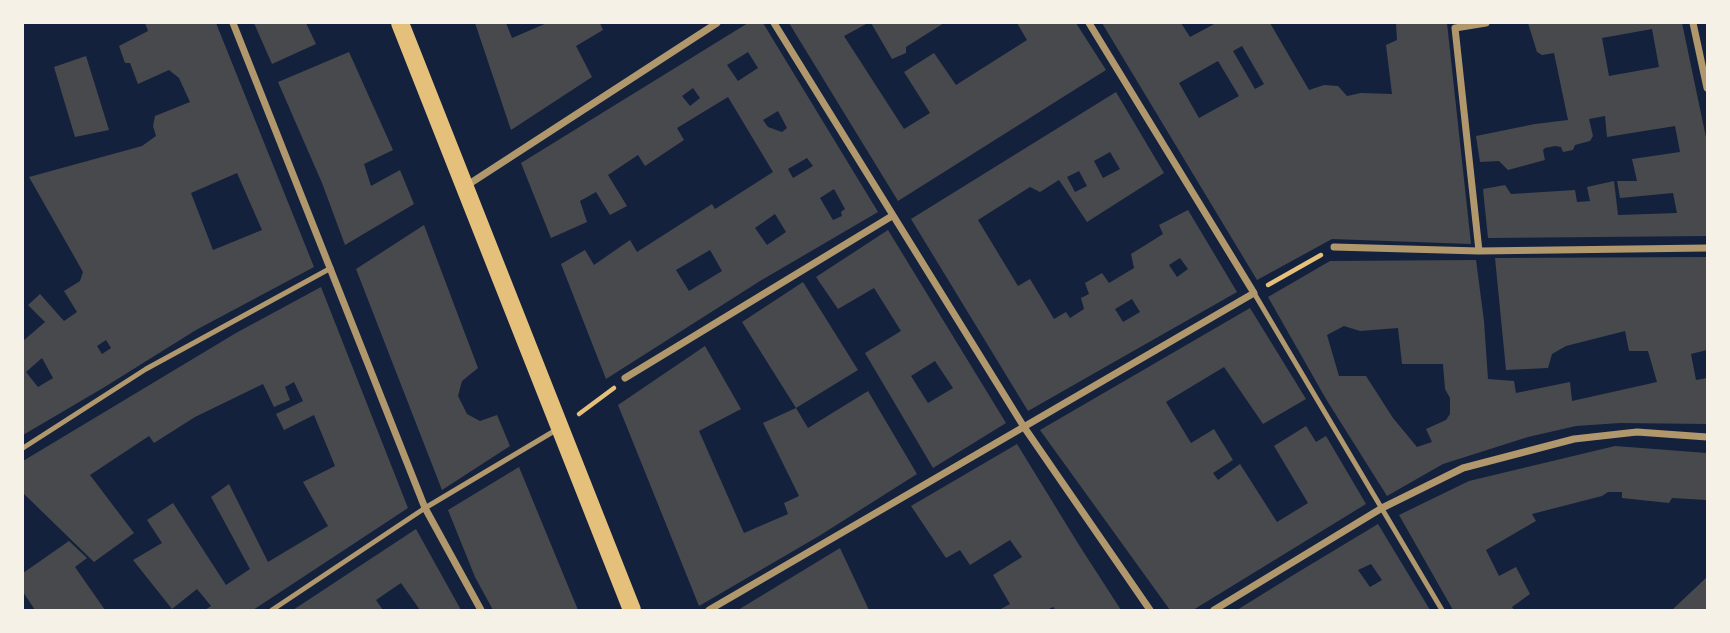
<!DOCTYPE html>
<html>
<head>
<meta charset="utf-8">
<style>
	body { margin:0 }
	#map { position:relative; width:1730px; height:633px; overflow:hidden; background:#14213d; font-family:Overpass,sans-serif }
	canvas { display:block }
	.frame { position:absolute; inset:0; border:24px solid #f6f1e7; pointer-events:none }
</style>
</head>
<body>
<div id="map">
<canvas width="1730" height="633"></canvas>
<div class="frame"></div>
</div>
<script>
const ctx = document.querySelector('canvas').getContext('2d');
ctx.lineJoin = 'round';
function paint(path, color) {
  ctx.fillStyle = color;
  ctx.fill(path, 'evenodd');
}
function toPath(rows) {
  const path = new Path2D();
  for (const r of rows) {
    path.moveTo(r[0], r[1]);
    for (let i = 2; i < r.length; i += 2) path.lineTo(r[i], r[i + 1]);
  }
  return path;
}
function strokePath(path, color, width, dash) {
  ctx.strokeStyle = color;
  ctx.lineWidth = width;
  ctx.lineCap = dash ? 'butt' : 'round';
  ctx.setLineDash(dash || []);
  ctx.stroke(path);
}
const building = toPath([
	[145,23,216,23,314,267,196,330,103,388,23,435,23,341,45,322,28,305,40,294,64,321,77,312,64,291,80,281,83,272,29,177,142,146,156,136,153,126,155,116,190,102,179,78,169,70,138,84,130,63,125,63,119,46,148,31],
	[237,173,262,230,213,250,191,193],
	[106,340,111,348,102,354,97,346],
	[42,358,53,378,38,387,26,372],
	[254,23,306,23,316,44,272,64],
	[475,23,506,23,512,38,547,23,600,23,603,30,576,46,592,77,511,130],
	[748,23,763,23,878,212,760,281,606,379,561,264,585,250,594,265,630,240,637,252,712,204,715,209,773,172,728,97,677,128,684,140,645,166,638,155,608,175,627,206,610,215,596,192,580,201,587,222,551,238,521,163],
	[748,52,758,68,738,81,727,65],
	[693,88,700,98,690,106,682,96],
	[778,111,787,128,782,132,768,127,763,120],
	[807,158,813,166,793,178,788,169],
	[834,189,845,209,841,212,842,216,833,220,820,198],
	[775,214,786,232,767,245,755,228],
	[710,250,722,271,689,291,676,270],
	[789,23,868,23,844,36,904,129,930,113,904,72,934,53,956,85,1027,40,1017,23,1076,23,1106,70,898,201],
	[871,23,944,23,906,47,906,53,892,59],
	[1102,23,1181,23,1190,37,1216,23,1270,23,1309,90,1324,85,1338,86,1347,96,1361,93,1392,94,1386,45,1397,40,1396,23,1447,23,1471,244,1332,239,1257,280],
	[1242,46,1264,84,1255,89,1233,51],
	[1218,61,1239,96,1199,118,1179,83],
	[1528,23,1682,23,1707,142,1707,236,1488,238,1483,189,1505,185,1511,194,1575,190,1577,202,1590,201,1587,187,1614,181,1618,215,1677,213,1673,193,1620,198,1617,181,1637,181,1632,159,1680,152,1675,126,1607,137,1605,116,1589,119,1593,136,1590,141,1575,145,1573,150,1563,152,1561,147,1555,146,1545,148,1543,150,1545,160,1508,170,1499,161,1480,162,1476,136,1535,124,1568,120,1554,53,1542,55,1537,52],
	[1652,29,1659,67,1609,76,1602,38],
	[349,52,393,150,364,164,371,186,400,170,414,204,345,245,322,183,278,82],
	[86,56,109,130,75,137,54,67],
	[1116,92,1164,173,1087,222,1059,180,1040,192,1030,187,978,220,1018,286,1030,279,1054,319,1066,312,1070,318,1084,309,1081,298,1089,294,1085,283,1102,273,1109,283,1134,268,1131,254,1163,234,1159,225,1188,210,1237,292,1028,411,911,219],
	[1110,152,1120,169,1103,178,1094,161],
	[1079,171,1087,186,1075,192,1067,177],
	[1180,258,1188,269,1177,277,1169,265],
	[1132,299,1140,312,1123,322,1115,309],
	[424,225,478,368,462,381,458,396,467,414,480,421,497,415,510,446,442,490,356,269],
	[888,230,1006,423,933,468,865,353,901,331,874,288,838,309,816,277],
	[935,361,953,388,928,403,911,376],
	[1707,257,1707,350,1691,354,1696,380,1707,378,1707,424,1620,423,1576,426,1528,437,1443,464,1387,496,1326,399,1268,297,1330,261,1476,260,1484,321,1488,379,1514,381,1516,393,1570,382,1572,401,1657,382,1648,351,1629,351,1625,331,1566,346,1552,354,1548,368,1506,370,1495,258],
	[1344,326,1360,331,1398,328,1402,364,1443,364,1445,389,1450,398,1450,414,1446,420,1426,429,1432,442,1417,447,1393,418,1366,376,1339,376,1327,335],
	[803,282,858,370,796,408,742,322],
	[321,287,408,508,253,610,205,610,211,606,197,589,172,609,133,560,162,543,147,520,173,503,226,585,250,569,211,497,229,484,268,562,328,526,303,482,335,466,314,415,284,430,276,414,303,401,294,382,285,387,290,400,274,407,263,384,195,417,154,443,149,436,90,475,134,533,94,562,23,493,23,461,236,333],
	[1250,308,1306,399,1263,424,1224,367,1166,402,1191,443,1214,429,1233,460,1213,473,1218,480,1240,464,1277,522,1308,503,1274,446,1306,426,1316,442,1326,436,1366,504,1193,610,1170,610,1040,430],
	[705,346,741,409,699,431,744,533,788,514,784,503,799,496,763,423,796,408,808,428,868,391,917,474,819,536,699,606,618,405],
	[1017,444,1079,545,1121,610,1056,610,1053,607,1047,610,999,610,1010,604,993,575,1022,557,1010,540,970,565,960,550,946,558,911,506],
	[1615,446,1707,453,1707,500,1672,498,1669,503,1622,498,1622,492,1608,492,1602,496,1532,514,1536,521,1486,550,1499,576,1516,567,1530,594,1512,607,1514,610,1453,610,1399,515,1469,481],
	[519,467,578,610,493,610,475,577,448,510],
	[1378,524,1430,610,1237,610,1295,574],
	[1371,564,1382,580,1370,587,1358,570],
	[416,529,461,610,420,610,401,583,376,600,383,610,293,610],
	[69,541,87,558,75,567,105,610,35,610,23,592,23,573],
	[840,548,869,610,738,610],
	[1707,577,1707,610,1672,610]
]);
const path = toPath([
	[1268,285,1321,255],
	[579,414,614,388]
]);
const service = toPath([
	[1254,293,1442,610],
	[23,448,146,369,331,268],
	[272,610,425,508,556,430]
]);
const minor = toPath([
	[233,23,425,508,481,610],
	[774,23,1024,427,1150,610],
	[1693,23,1707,88],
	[466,186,717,23],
	[1334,247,1479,251,1707,248],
	[1479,251,1455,28,1486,23],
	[625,378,892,216],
	[709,610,1254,293,1089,23],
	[1214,610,1382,508,1463,468,1574,439,1637,432,1707,437]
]);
const primary = toPath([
	[400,23,632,610]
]);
paint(building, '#48494c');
strokePath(path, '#e5c07b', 4.5);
strokePath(service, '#b1986c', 5);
strokePath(minor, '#b1986c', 7);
strokePath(primary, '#e5c07b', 18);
</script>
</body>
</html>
